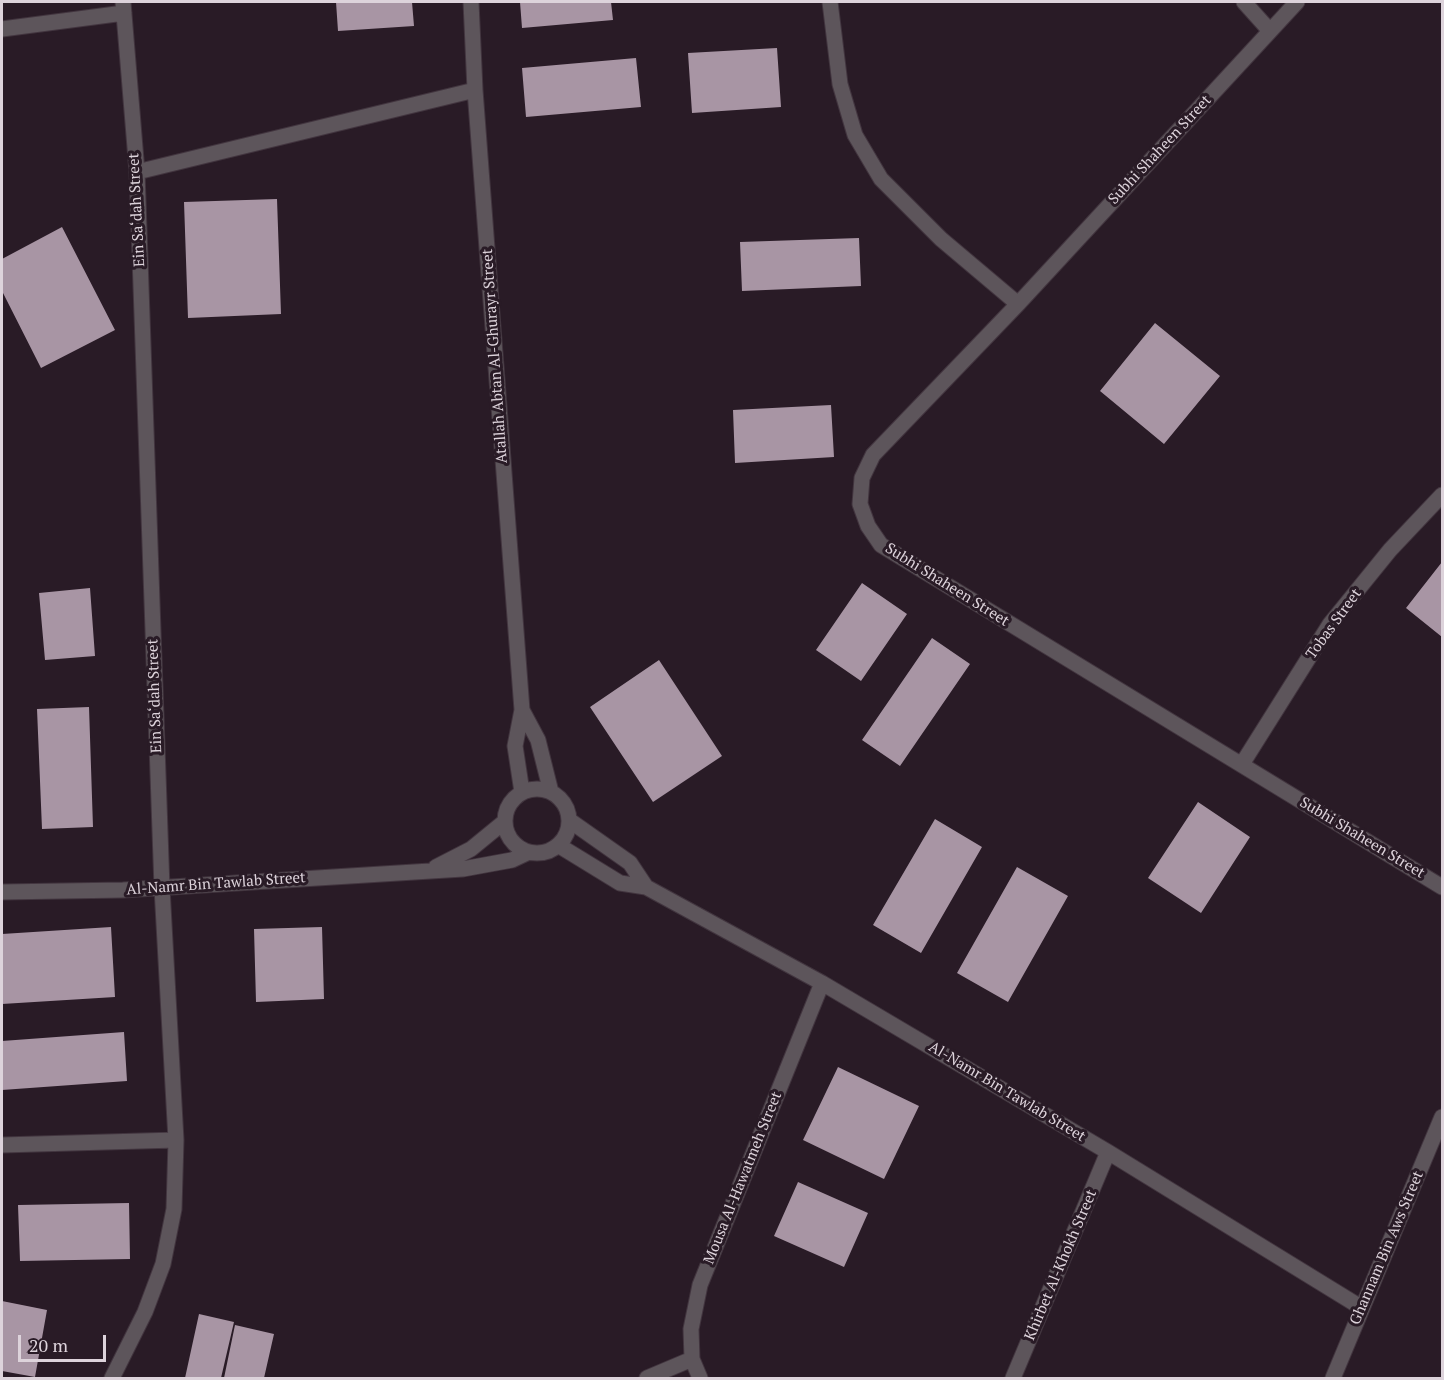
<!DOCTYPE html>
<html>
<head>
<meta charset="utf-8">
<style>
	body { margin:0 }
	#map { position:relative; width:1444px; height:1380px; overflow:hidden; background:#291b26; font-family:"PT Serif",serif }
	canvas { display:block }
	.frame { position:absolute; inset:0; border:3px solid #ddd3db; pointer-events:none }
	.scale { position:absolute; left:18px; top:1335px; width:88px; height:27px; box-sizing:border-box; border:3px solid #ddd3db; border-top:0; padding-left:8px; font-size:18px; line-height:21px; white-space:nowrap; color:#ddd3db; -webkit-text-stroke:4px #291b26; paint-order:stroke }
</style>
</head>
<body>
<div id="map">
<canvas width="1444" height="1380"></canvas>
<div class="frame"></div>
<div class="scale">20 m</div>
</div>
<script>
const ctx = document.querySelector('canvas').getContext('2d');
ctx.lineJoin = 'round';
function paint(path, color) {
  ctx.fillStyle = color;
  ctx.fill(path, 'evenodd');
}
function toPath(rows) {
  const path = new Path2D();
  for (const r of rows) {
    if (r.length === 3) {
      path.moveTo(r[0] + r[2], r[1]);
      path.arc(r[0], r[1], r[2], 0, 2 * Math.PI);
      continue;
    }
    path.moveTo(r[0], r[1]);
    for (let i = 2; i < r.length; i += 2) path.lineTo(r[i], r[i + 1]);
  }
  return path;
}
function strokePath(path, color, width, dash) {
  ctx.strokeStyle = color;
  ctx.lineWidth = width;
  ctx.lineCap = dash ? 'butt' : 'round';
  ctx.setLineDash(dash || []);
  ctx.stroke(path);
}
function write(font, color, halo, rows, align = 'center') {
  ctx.font = font + ' "PT Serif",serif';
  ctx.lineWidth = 6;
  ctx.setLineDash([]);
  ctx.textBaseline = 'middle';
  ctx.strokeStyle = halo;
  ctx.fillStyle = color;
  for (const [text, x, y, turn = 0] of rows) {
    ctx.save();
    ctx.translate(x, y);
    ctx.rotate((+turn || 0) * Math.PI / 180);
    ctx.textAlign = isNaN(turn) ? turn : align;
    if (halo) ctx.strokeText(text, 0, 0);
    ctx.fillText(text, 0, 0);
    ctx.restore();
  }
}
const building = toPath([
	[336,2,412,2,414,26,338,31],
	[520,2,611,2,613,20,522,28],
	[777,48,781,107,692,113,688,53],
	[636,58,641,107,526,117,522,68],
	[277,199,281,314,188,318,184,202],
	[62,227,115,330,41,368,2,291,2,259],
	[859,238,861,286,742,291,740,242],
	[1155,323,1220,376,1164,444,1100,391],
	[831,405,834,457,735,463,733,410],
	[1442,562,1442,637,1406,608],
	[862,583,907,614,861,681,816,650],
	[90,588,95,656,45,660,39,593],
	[932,638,970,664,900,766,862,740],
	[659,660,722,756,653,802,590,707],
	[89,707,93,827,42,829,37,709],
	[1198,802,1250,837,1201,913,1148,878],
	[935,819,982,847,921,953,873,925],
	[1017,867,1068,896,1008,1002,957,973],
	[111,927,115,997,2,1004,2,934],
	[322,927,324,999,256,1002,254,929],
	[124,1032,127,1081,2,1090,2,1041],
	[838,1067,919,1106,884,1179,803,1140],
	[798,1182,868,1213,844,1267,774,1236],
	[129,1203,130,1259,20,1261,18,1205],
	[2,1301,47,1310,35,1377,2,1371],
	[199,1314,234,1322,221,1378,185,1378],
	[235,1325,274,1334,264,1378,224,1378]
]);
const minor = toPath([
	[471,2,475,90,522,710,515,746,522,792],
	[830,2,840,84,855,135,881,179,941,239,1018,304],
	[1244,2,1270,31],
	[1297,2,1018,304,873,455,862,478,860,504,868,526,881,545,1442,887],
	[2,29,124,13],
	[137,172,475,90],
	[522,710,538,740,551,792],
	[1242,764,1330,624,1390,550,1442,495],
	[537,821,32],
	[569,820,630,863,646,887],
	[558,845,620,883,646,887,822,983,1108,1152,1362,1308],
	[436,867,471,849,504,822],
	[2,892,123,890,463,869,512,860,529,852],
	[2,1145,176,1140],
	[112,1378,145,1312,163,1264,174,1209,176,1140,162,888,137,172,123,2],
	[647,1378,692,1359],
	[700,1378,692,1359,691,1329,700,1285,822,983],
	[1013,1378,1108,1152],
	[1333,1378,1442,1117]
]);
const streetNames = [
	["Subhi Shaheen Street",1160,150,-47],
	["Ein Sa‘dah Street",137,210,-93],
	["Atallah Abtan Al-Ghurayr Street",495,356,-94],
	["Subhi Shaheen Street",947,585,32],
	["Tobas Street",1334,624,-54],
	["Ein Sa‘dah Street",155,696,-92],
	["Subhi Shaheen Street",1362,838,31],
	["Al-Namr Bin Tawlab Street",216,884,-4],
	["Al-Namr Bin Tawlab Street",1007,1092,31],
	["Mousa Al-Hawatmeh Street",743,1178,-68],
	["Ghannam Bin Aws Street",1387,1248,-67],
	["Khirbet Al-Khokh Street",1061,1265,-67]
];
paint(building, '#a895a4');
strokePath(minor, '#42353f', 17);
strokePath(minor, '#5d555b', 15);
write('15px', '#ddd3db', '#291b26', streetNames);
</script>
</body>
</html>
